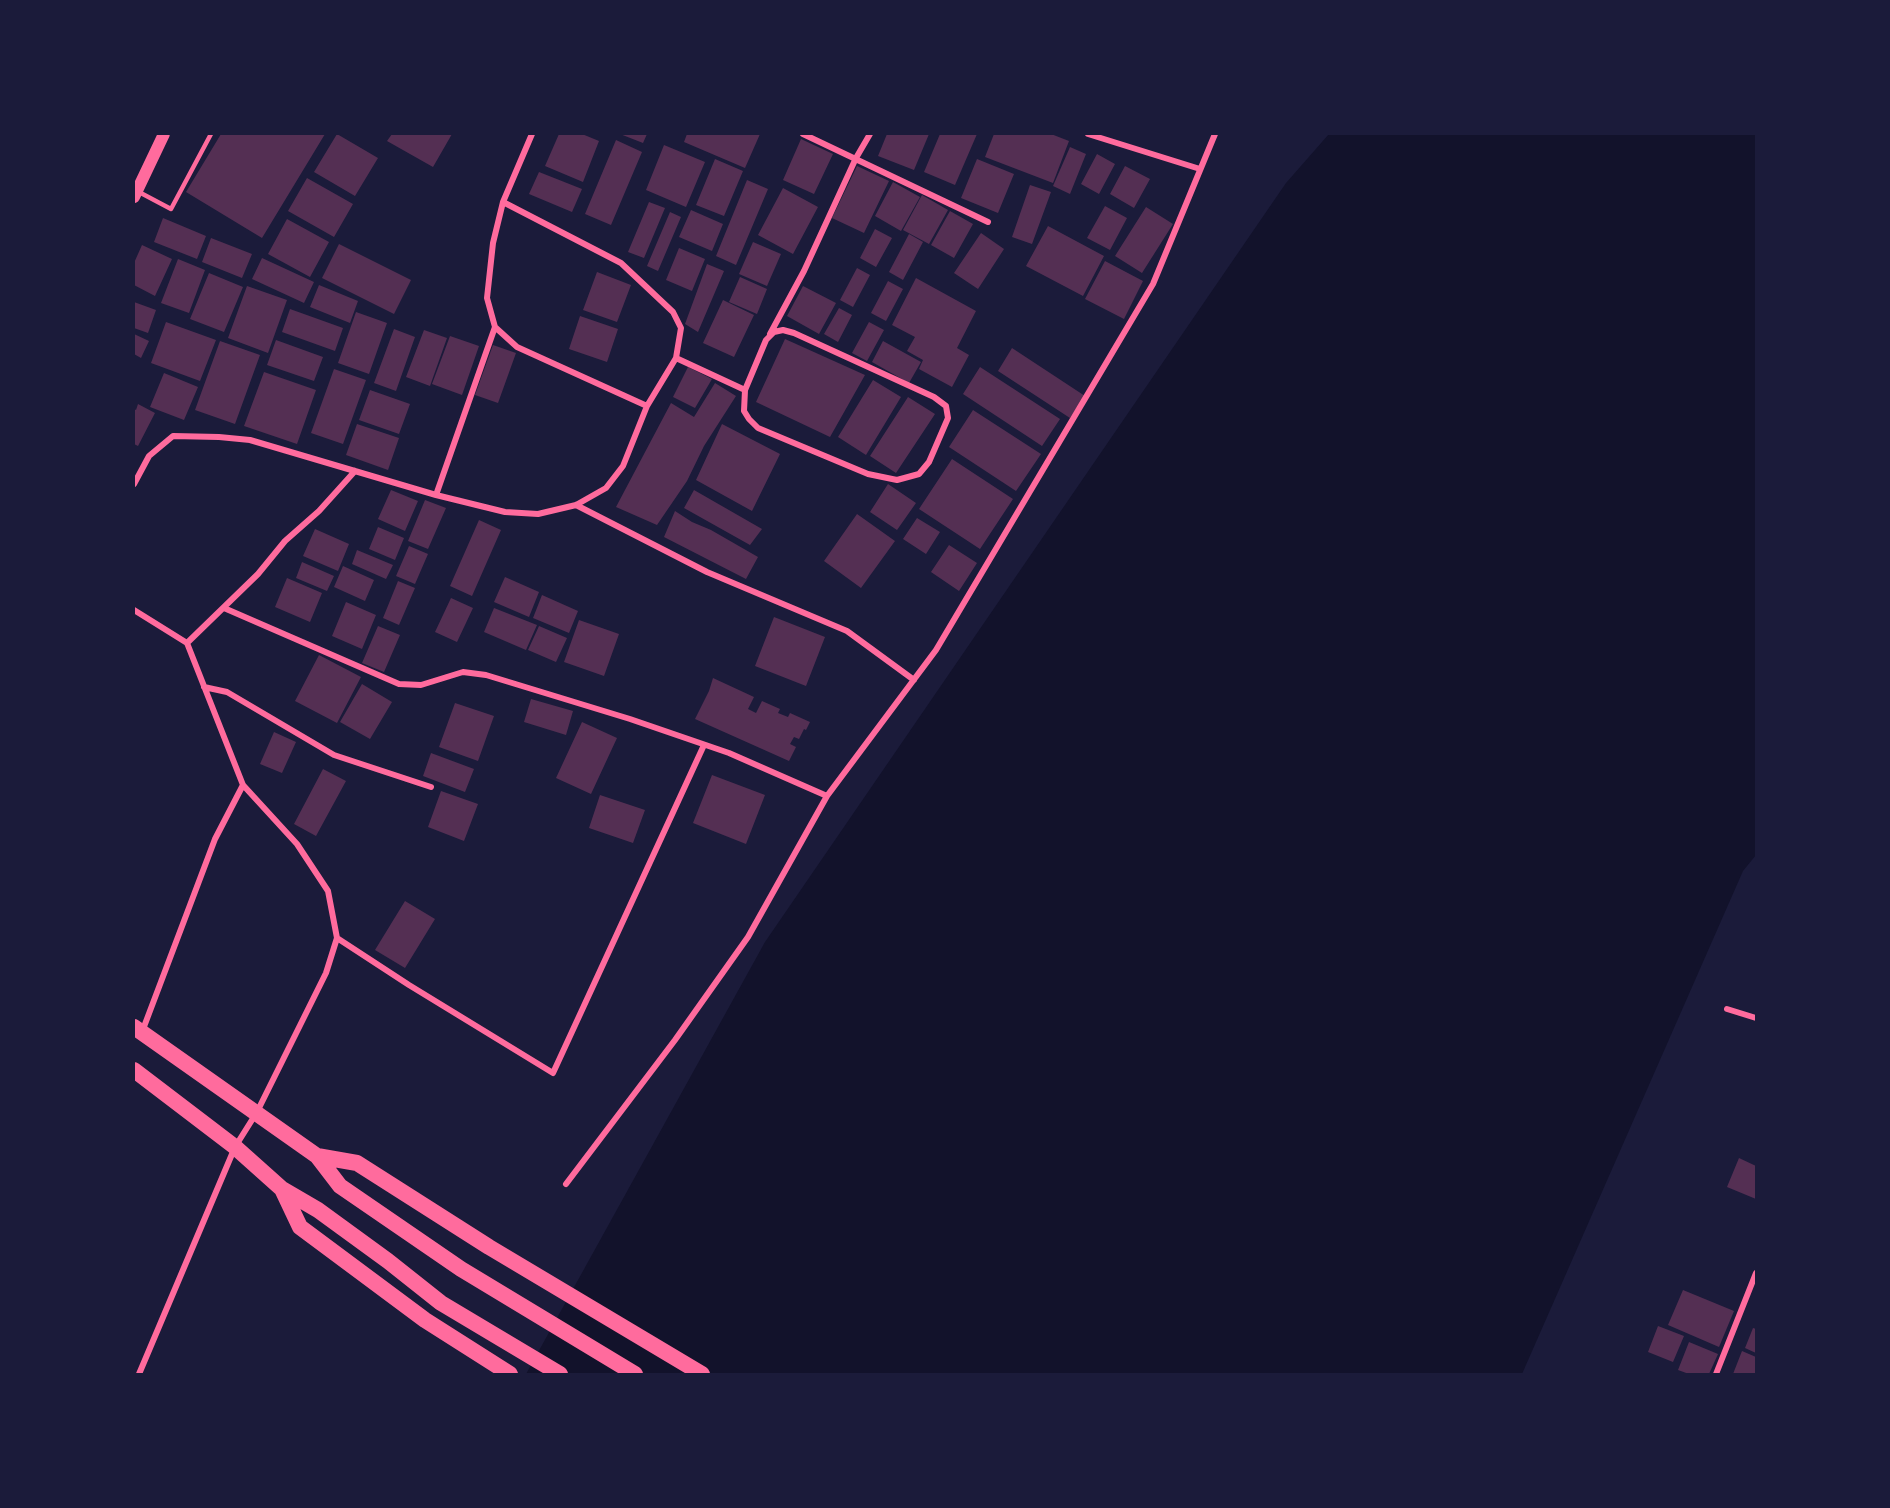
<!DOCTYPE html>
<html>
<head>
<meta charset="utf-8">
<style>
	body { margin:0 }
	#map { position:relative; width:1890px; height:1508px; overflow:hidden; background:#1b1b3a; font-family:"Work Sans",sans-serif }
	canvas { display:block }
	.frame { position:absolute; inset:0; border:135px solid #1b1b3a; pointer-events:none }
</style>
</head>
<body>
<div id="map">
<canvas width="1890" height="1508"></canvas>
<div class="frame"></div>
</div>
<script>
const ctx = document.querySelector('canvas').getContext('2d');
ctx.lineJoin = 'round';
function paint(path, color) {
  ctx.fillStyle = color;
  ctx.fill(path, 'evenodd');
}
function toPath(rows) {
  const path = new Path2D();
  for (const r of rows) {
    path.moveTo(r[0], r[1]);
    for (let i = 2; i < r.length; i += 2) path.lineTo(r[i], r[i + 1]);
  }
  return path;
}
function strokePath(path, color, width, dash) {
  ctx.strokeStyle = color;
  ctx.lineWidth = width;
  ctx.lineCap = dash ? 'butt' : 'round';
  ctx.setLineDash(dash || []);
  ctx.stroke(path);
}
const water = toPath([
	[1329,134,1756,134,1756,855,1743,871,1522,1374,526,1374,765,942,1286,183]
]);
const building = toPath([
	[221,134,325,134,262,238,186,192],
	[337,134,378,158,355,196,314,172],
	[392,134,452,134,433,167,387,141],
	[559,134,582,134,599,141,583,182,545,166],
	[620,134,647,134,643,143],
	[687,134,760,134,745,168,684,142],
	[887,134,929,134,914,170,878,156],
	[940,134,977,134,955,185,924,172],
	[994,134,1051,134,1069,141,1053,183,985,157],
	[801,139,833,154,814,194,783,180],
	[616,140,642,152,611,225,585,214],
	[664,145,705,162,686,207,646,190],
	[1070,147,1086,154,1070,194,1053,186],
	[1097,154,1115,164,1099,194,1081,184],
	[715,159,743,171,724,216,696,205],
	[977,159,1014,174,998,213,961,198],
	[857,166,889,181,864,233,832,218],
	[1125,166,1150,179,1134,208,1110,194],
	[539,172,582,189,572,212,529,194],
	[307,178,353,204,334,237,288,211],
	[747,180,768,189,736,265,716,256],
	[893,182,920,197,901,231,875,216],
	[1030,185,1051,192,1032,244,1012,237],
	[783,188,818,207,793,254,758,235],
	[922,195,948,210,929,244,903,230],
	[649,202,665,208,644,258,628,252],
	[1105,206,1127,218,1110,250,1087,238],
	[1146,207,1173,224,1142,273,1115,256],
	[691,210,723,224,712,251,679,237],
	[950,211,973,224,954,258,931,245],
	[670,212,681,217,658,271,647,266],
	[163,218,206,236,197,259,154,242],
	[287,219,329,242,310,277,268,254],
	[1048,226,1104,256,1083,296,1026,266],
	[875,229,892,238,876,267,860,258],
	[981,233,1004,249,978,289,954,273],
	[909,234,923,242,903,280,889,272],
	[211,238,252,254,242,278,202,262],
	[753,242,781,254,767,286,739,274],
	[339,244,411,280,394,314,322,278],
	[142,245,172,259,155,296,134,285,134,263],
	[679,248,705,259,692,291,666,280],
	[262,258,314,282,304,303,252,279],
	[178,259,205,270,189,313,161,303],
	[1105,261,1143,281,1124,319,1085,299],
	[707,264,724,271,698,332,685,324],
	[857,268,870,275,853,307,840,300],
	[597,272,631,285,617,322,583,310],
	[209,273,243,287,224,332,190,319],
	[740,277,767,289,757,314,729,302],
	[916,278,976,311,957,348,969,355,952,387,919,369,923,360,907,351,915,337,892,325],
	[888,281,903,289,886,321,871,313],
	[319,285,358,301,350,323,310,307],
	[247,286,287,300,268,353,228,338],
	[803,286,836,303,819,334,787,316],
	[723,300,754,315,734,357,703,343],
	[134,302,156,310,148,333,134,328],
	[839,308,852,315,838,342,824,334],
	[290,309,343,328,335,351,282,332],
	[356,312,387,323,369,374,338,363],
	[580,316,618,329,607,362,569,349],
	[166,322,216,340,200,381,151,363],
	[869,322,884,330,867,361,852,353],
	[394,329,415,337,396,391,374,383],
	[424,330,447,338,430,386,406,377],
	[134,334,149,341,141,358,134,354],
	[450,336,479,346,462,395,432,384],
	[785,339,865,375,830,437,756,402],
	[276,340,323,357,314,381,267,365],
	[220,341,260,355,235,424,195,410],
	[883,341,921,362,909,383,872,362],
	[493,345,516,353,498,403,475,395],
	[1012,348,1085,396,1070,418,998,371],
	[688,367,712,379,695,408,673,397],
	[980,367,1060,419,1042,446,963,394],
	[334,369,366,380,343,444,311,433],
	[264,372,316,390,297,444,244,426],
	[164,373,198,387,184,420,150,407],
	[873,380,901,397,866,455,838,437],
	[715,383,736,396,704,446,687,481,657,525,616,507,671,403,694,417],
	[370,390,410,404,399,434,359,420],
	[908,397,935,414,896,473,870,456],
	[138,404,155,413,138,446,134,444,134,409,136,410],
	[973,410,1041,454,1016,491,949,447],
	[357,424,399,438,388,470,346,455],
	[722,424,780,454,752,511,696,480],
	[952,459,1013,499,980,549,919,509],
	[888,484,916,503,897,530,870,512],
	[391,490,418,501,405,531,378,519],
	[694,490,762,529,750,545,684,508],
	[425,500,446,508,428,549,408,541],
	[675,511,692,522,711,530,758,557,746,579,664,537],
	[857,514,895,541,861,588,824,561],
	[917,518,940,532,926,554,903,539],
	[479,520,501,530,472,596,450,586],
	[378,527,404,538,395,560,369,549],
	[315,529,349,544,338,571,303,556],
	[949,545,977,563,959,591,931,572],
	[409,546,428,554,415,584,396,576],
	[357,550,393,565,386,579,352,564],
	[302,562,334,576,327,591,296,578],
	[343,566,374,580,365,601,334,587],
	[505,577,539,592,529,617,494,602],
	[287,578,322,593,310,622,275,607],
	[398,581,415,588,399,625,383,618],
	[542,595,578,611,569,633,533,618],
	[451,598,473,608,457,642,435,632],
	[346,602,376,615,362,649,332,636],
	[494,608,537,625,526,650,484,632],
	[774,617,825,637,806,686,755,666],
	[579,620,619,634,604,676,564,662],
	[378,626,400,635,384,672,362,663],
	[539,626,567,638,556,662,528,650],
	[319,655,361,677,337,723,295,701],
	[713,678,754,697,748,709,756,713,762,701,780,709,778,713,788,717,790,713,810,722,806,730,804,729,799,739,794,737,790,744,796,747,789,761,695,719,709,691],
	[362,684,392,702,370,739,340,722],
	[531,699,573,711,566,735,524,722],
	[455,703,494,716,478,761,439,747],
	[582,722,617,738,591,794,556,778],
	[274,732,296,742,282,773,260,764],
	[431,753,474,769,465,792,423,776],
	[323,769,346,781,316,836,294,824],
	[712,775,765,795,746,844,693,823],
	[441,791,478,804,464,841,428,827],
	[600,795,645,810,633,843,589,828],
	[405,901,435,919,405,968,375,950],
	[1739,1158,1756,1166,1756,1199,1727,1187],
	[1683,1290,1734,1311,1719,1347,1668,1325],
	[1658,1326,1684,1336,1673,1362,1648,1352],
	[1753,1328,1756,1329,1756,1353,1745,1348],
	[1689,1342,1718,1354,1709,1374,1689,1374,1678,1370],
	[1742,1351,1756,1357,1756,1374,1733,1374]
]);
const service = toPath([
	[137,191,171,209,211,134]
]);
const minor = toPath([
	[532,134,503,202,493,243,487,298,495,327,517,347,647,406],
	[803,134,988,222],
	[1088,134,1200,169],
	[783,330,794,333,934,397,946,406,948,418,929,462,919,474,897,480,868,474,758,428,749,419,744,411,745,390,766,340,774,332,783,330],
	[770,334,804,271,856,158,870,134],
	[676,358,745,390],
	[134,484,149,456,173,436,219,437,250,440,436,495,505,512,538,514,576,505,606,488,623,466,647,406,676,358,681,328,673,312,621,263,503,202],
	[436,495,495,327],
	[576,505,707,572,847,631,914,680],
	[224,608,399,684,421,685,463,672,486,675,630,719,729,753,827,796],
	[134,610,187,643,243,785,297,844,328,891,337,938,326,973,257,1112,235,1147,139,1374],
	[187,643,258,574,285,541,319,511,355,471],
	[204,687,227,692,334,755,431,787],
	[337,938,409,985,553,1073,704,745],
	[1727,1009,1756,1018],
	[142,1032,215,839,243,785],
	[566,1184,675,1040,748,937,827,796,936,650,1153,284,1215,134],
	[1716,1374,1756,1273]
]);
const secondary = toPath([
	[134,197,164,134]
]);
const trunk = toPath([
	[134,1027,317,1156,340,1186,461,1269,635,1374],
	[134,1070,235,1147,282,1189,318,1210,388,1261,441,1303,560,1374],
	[317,1156,357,1163,489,1247,702,1374],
	[282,1189,300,1227,425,1320,510,1374]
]);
paint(water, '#12122b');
paint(building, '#542f53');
strokePath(service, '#ff6b9d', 4.5);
strokePath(minor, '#ff6b9d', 6);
strokePath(secondary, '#ff6b9d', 12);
strokePath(trunk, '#ff6b9d', 16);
</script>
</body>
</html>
